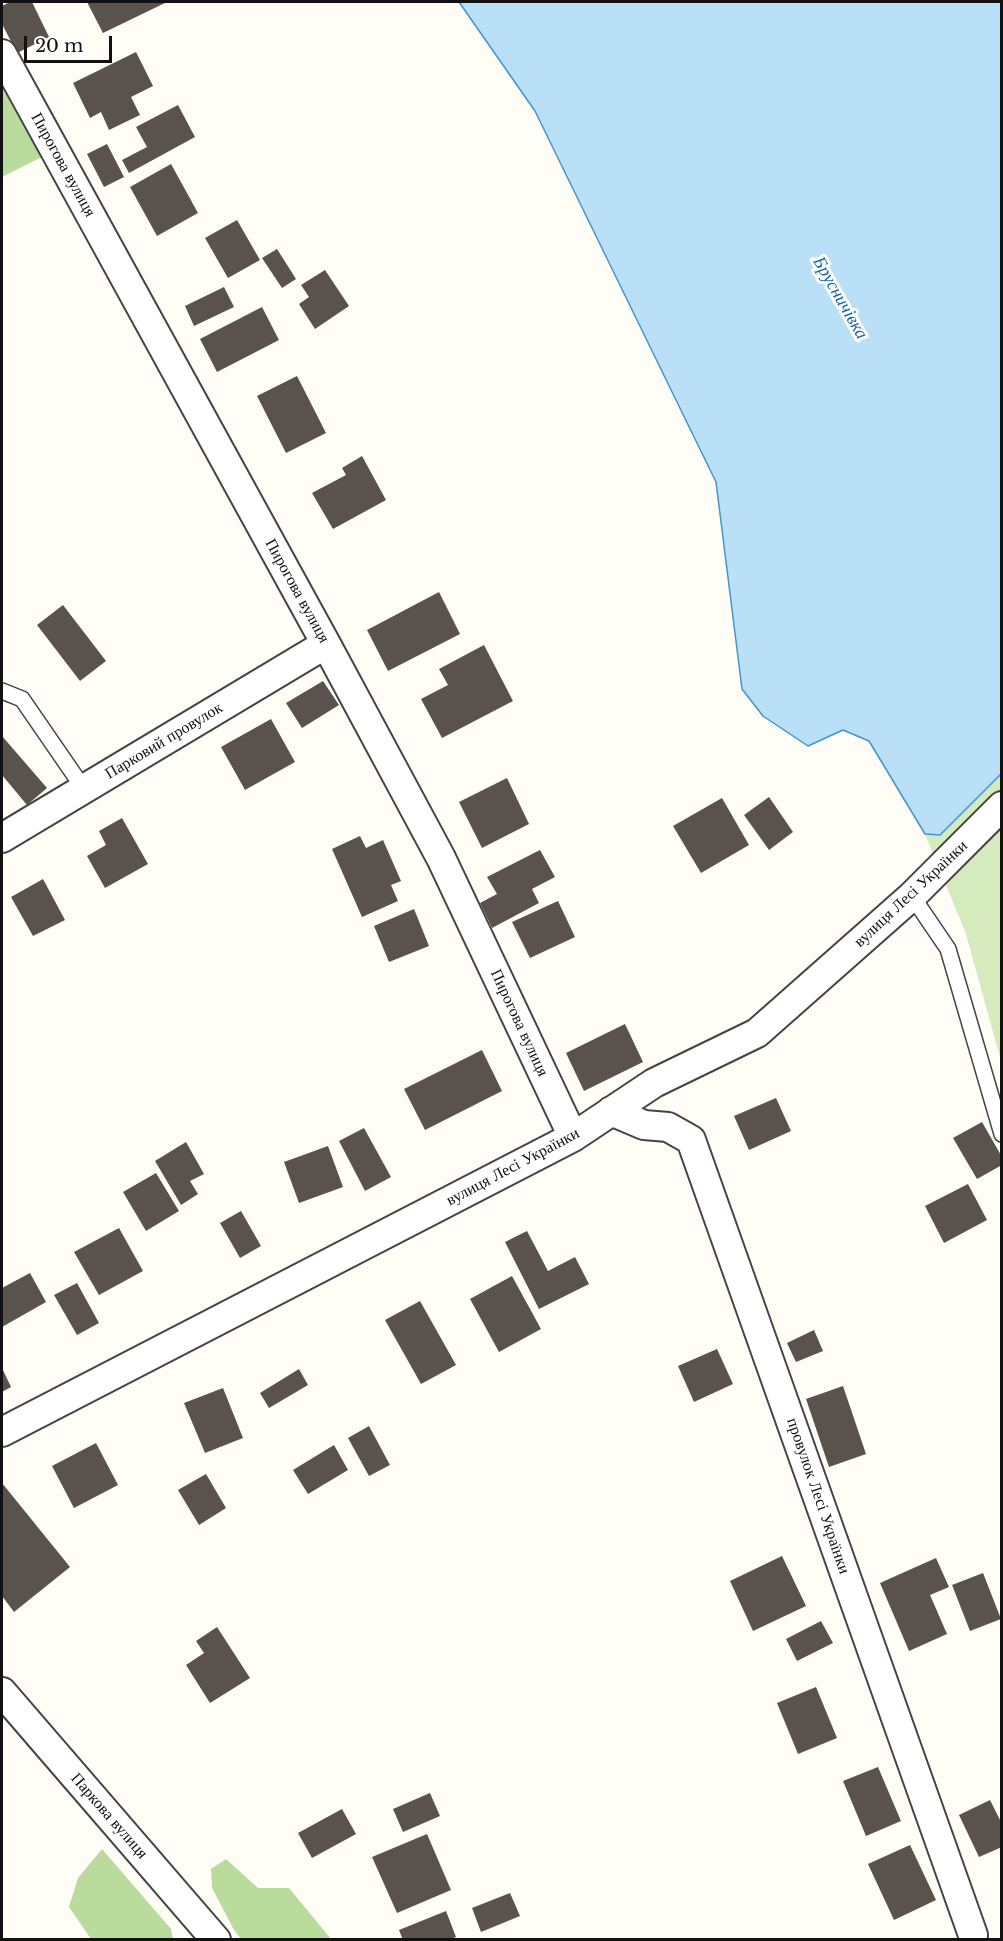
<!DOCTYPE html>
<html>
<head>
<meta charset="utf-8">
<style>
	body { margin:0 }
	#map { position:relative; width:1003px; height:1941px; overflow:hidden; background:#fffdf5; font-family:"Libre Baskerville",serif }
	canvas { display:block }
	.frame { position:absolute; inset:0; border:3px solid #111; pointer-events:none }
	.scale { position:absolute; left:24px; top:36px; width:88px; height:27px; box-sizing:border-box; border:3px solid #111; border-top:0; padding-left:8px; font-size:18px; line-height:21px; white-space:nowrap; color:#111; -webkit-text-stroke:4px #fff; paint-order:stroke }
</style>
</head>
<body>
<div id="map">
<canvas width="1003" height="1941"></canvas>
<div class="frame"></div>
<div class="scale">20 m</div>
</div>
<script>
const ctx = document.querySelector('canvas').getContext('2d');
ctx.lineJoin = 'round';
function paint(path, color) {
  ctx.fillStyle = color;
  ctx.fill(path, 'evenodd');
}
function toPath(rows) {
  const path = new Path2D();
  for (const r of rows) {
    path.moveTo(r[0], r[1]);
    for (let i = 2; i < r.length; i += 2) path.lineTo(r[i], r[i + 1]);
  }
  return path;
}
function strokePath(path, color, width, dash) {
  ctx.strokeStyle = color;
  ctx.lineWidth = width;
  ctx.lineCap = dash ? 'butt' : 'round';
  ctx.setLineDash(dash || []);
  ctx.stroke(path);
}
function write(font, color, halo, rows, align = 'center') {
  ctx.font = font + ' "Libre Baskerville",serif';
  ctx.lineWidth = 6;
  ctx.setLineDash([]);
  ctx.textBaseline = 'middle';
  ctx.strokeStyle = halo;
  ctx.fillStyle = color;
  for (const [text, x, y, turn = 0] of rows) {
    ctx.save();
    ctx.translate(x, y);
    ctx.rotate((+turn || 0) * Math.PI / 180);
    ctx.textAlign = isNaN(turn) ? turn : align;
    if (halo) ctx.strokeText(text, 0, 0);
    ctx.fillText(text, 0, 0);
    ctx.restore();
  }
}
const green = toPath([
	[1001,774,1001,1061,966,934,925,834,940,835]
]);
const forest = toPath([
	[2,54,56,150,2,177],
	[102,1849,171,1929,173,1939,91,1939,69,1907,78,1878],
	[226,1859,258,1888,289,1888,331,1939,241,1939,234,1930,212,1888,211,1869]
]);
const water = toPath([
	[459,2,1001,2,1001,774,940,835,925,834,869,741,843,730,808,746,763,716,742,689,716,482,535,111,459,2]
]);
const building = toPath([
	[10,2,32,2,49,37,17,53,2,24,2,6],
	[87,2,167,2,103,33],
	[136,52,153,86,131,97,140,115,109,130,101,112,90,118,73,83],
	[178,105,195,137,129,173,122,160,147,147,136,127],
	[107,144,124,177,104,187,87,154],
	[171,164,198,213,157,236,130,187],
	[237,220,260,260,228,278,205,238],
	[277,249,296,279,282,288,262,258],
	[325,270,349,306,315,329,299,304,309,297,301,285],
	[224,287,234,307,194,326,185,306],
	[262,307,279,340,217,372,200,339],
	[297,376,326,433,286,453,257,396],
	[362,456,386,500,333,529,312,493,346,475,342,468],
	[439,592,460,634,388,671,367,630],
	[63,605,106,661,80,681,37,625],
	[484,645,513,701,442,738,421,699,448,685,439,669],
	[323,681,339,705,302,728,286,703],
	[271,719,295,762,245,790,221,747],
	[2,736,47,788,27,805,2,775],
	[507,778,529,824,482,848,459,802],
	[769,797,793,832,769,850,744,815],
	[722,798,749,845,701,873,673,826],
	[122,818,148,864,105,888,87,856,106,845,99,831],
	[360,836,366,848,383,840,401,881,391,885,398,901,362,917,332,849],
	[540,850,555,877,532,889,539,903,492,928,480,903,497,894,487,877],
	[43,879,65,920,33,936,11,897],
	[558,901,575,937,530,958,512,922],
	[414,909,429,946,389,962,374,926],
	[625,1024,643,1062,584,1091,566,1053],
	[482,1050,502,1091,425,1130,404,1089],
	[776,1098,791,1131,749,1150,734,1116],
	[982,1122,1002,1157,1002,1165,977,1179,953,1138],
	[364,1128,391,1177,365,1191,339,1141],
	[186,1142,204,1174,190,1181,198,1194,181,1205,155,1161],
	[328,1146,343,1187,299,1203,284,1162],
	[156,1173,179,1211,146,1231,123,1192],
	[968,1184,987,1220,944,1243,925,1206],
	[241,1211,261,1246,240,1258,220,1223],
	[119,1228,143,1271,99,1295,74,1252],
	[527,1231,548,1271,575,1257,589,1284,539,1309,505,1242],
	[30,1273,46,1302,2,1327,2,1288],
	[512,1276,541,1329,499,1352,470,1299],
	[77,1283,99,1323,77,1335,54,1295],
	[420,1301,456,1365,421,1384,385,1320],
	[814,1330,823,1351,796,1362,787,1343],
	[717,1349,733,1384,694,1402,678,1366],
	[2,1368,11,1387,2,1392],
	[299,1369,308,1385,269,1408,260,1393],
	[843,1386,866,1454,829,1467,806,1399],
	[223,1388,243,1438,205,1453,184,1403],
	[369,1426,390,1465,369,1476,348,1438],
	[96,1443,118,1485,74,1508,52,1466],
	[334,1445,348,1470,308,1494,293,1470],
	[206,1474,226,1508,199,1525,178,1490],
	[2,1483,70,1567,14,1612,2,1596],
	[782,1556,806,1606,753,1631,730,1581],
	[936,1558,949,1587,930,1595,947,1634,909,1651,880,1583],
	[983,1573,1001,1619,970,1631,952,1585],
	[821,1621,833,1643,797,1661,786,1639],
	[217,1627,250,1678,210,1703,186,1665,204,1653,196,1641],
	[816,1687,837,1738,798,1754,777,1703],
	[878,1767,901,1821,866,1836,843,1781],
	[430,1793,440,1816,403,1832,393,1809],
	[990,1800,1002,1824,1002,1847,979,1857,959,1815],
	[342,1809,356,1834,312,1858,298,1833],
	[427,1834,451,1890,397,1913,372,1857],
	[910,1845,936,1900,894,1920,868,1864],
	[510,1893,520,1916,481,1932,472,1908],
	[446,1911,456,1937,449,1940,403,1940,399,1930]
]);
const service = toPath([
	[2,691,22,699,84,789],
	[912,896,948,949,1002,1134]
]);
const minor = toPath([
	[2,54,326,644,441,858,573,1137],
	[2,838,326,644],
	[611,1111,644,1125,668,1127,691,1140,973,1935],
	[2,1432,573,1137,654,1083,757,1033,912,896,1002,806],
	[2,1692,216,1940]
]);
const streetNames = [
	["Пирогова вулиця",63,165,61],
	["Пирогова вулиця",297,591,61],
	["Парковий провулок",164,741,-31],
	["вулиця Лесі Українки",911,894,-43],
	["Пирогова вулиця",519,1023,65],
	["вулиця Лесі Українки",513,1167,-28],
	["провулок Лесі Українки",818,1496,71],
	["Паркова вулиця",109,1816,49]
];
const waterNames = [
	["Брусничівка",840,298,60]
];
paint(green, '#d5ebbd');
paint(forest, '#b9dc9c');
paint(water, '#b9e0f7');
strokePath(water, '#3f96cf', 1.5);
paint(building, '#5a524d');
strokePath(service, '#444', 18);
strokePath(minor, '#444', 32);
strokePath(service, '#fff', 15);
strokePath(minor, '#fff', 28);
write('16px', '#111', '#fff', streetNames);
write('italic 18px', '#1768a6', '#fff', waterNames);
</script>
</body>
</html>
